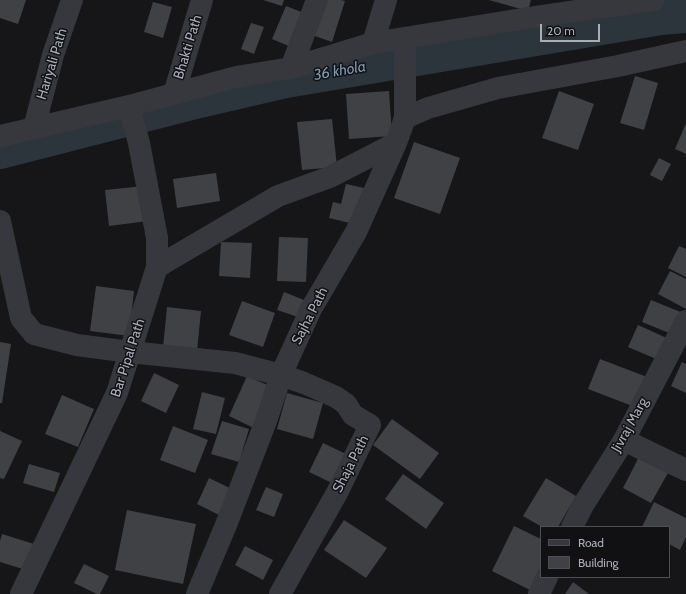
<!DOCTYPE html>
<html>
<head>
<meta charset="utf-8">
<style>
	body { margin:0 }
	#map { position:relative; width:686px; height:594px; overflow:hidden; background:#161618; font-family:Cabin,sans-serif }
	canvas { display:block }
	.legend { position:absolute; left:540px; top:526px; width:130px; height:52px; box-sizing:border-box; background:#111113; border:1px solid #4d4f55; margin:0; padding:5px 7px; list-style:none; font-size:12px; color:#a8adb8 }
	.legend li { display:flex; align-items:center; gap:8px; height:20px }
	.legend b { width:20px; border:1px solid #4d4f55 }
	.scale { position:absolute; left:540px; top:24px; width:60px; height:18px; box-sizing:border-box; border:2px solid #a8adb8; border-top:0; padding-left:5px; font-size:12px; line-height:14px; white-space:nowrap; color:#a8adb8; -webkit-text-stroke:3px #111113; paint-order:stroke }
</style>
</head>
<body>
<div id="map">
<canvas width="686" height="594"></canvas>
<ul class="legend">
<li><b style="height:5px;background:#37383d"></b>Road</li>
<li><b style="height:11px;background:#404145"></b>Building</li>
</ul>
<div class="scale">20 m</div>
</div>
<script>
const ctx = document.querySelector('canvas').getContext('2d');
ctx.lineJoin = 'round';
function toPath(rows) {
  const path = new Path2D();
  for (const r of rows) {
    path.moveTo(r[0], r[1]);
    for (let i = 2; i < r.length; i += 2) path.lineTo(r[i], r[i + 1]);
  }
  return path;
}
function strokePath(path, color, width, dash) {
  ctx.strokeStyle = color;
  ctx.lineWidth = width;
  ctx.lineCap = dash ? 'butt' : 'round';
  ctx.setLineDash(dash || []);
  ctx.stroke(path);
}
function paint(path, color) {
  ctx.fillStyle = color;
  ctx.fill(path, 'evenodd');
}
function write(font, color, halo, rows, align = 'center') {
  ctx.font = font + ' Cabin,sans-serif';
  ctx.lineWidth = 3;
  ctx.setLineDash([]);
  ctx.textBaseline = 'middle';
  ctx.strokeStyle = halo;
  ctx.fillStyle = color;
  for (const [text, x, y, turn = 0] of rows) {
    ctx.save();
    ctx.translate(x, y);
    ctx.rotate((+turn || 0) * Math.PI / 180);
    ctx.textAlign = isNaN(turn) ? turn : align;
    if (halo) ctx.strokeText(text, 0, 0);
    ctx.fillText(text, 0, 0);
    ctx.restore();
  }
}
const river = toPath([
	[0,151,191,102,286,80,661,17,686,15]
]);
const building = toPath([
	[0,0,26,0,18,24,0,18],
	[263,0,284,0,282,6],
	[324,0,341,0,345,1,332,42,312,35],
	[489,0,531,0,528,11],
	[153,2,172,7,163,38,144,32],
	[286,6,304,13,291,47,272,39],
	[251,23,264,27,254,54,241,49],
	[635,76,658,83,644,130,620,123],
	[389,91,392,136,349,139,346,94],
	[559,91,594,104,578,150,542,138],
	[332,119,337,167,302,170,297,122],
	[686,123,686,154,675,149],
	[414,142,460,158,440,214,394,198],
	[659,158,671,164,662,181,650,175],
	[216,173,220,201,177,208,173,179],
	[346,184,364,188,354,224,329,218,333,202,341,204],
	[144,186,148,221,109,226,105,190],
	[279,237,308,238,306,282,277,281],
	[221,242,252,243,250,278,219,276],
	[679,246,686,249,686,277,668,268],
	[670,271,686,279,686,309,658,294],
	[96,286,134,291,129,336,90,331],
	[284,292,304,300,298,317,277,310],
	[651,300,683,313,674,335,642,322],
	[242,301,275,313,263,347,229,335],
	[167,307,201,311,197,351,163,348],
	[638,325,671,340,661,361,628,347],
	[0,342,11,344,2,403,0,403],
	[600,359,647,377,635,407,588,389],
	[682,362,686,364,686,393,671,386],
	[154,373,179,385,166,413,141,401],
	[247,376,274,388,256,429,229,416],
	[202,392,225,398,216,434,193,429],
	[287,393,323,403,313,439,277,429],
	[62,395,94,409,78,447,45,434],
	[392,419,439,453,420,479,373,445],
	[222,421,249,429,239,462,211,454],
	[173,426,208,440,195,473,160,460],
	[0,431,22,441,4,479,0,478],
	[323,443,346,454,332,483,309,472],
	[639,457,668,473,651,503,623,488],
	[29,464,60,473,54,492,23,483],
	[403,474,444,503,426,529,385,499],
	[209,478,236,491,223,517,197,504],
	[546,478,576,496,558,527,542,527,523,516],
	[266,487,283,494,274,517,256,510],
	[654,502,686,518,686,537,680,550,669,544,669,527,642,527],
	[127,510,196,524,183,584,115,570],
	[344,520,387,548,366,578,324,550],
	[514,526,541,539,541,577,534,592,492,571],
	[2,534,34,544,26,570,0,562,0,541],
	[245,546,273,560,263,580,235,565],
	[84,564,109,576,100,594,97,594,74,583],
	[573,582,589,594,565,594]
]);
const minor = toPath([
	[373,43,386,0],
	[291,68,317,0],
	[174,94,202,0],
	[405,118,428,108,498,88,618,66,686,51],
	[34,128,53,55,72,0],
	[0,136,129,106,236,77,291,68,373,43,541,16,653,0],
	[0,221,21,318,34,334,77,345,130,352,235,363,281,375,304,383,336,397,346,404,353,415,370,425,338,491,280,594],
	[157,267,278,196,330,177,396,143],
	[624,440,686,470],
	[572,527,582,507,624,440,686,321],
	[21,594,117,393,157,267,157,238,139,143,129,106],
	[197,594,226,525,266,421,281,375,311,309,356,232,396,143,405,118,405,38],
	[539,594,547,577]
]);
const streetNames = [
	["Bhakti Path",188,47,-73],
	["Hariyali Path",52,64,-73],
	["Sajha Path",310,316,-63],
	["Bar Pipal Path",128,358,-72],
	["Jivraj Marg",630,425,-61],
	["Shaja Path",351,464,-63]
];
const waterNames = [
	["36 khola",340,71,-10]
];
strokePath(river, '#2c353c', 36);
paint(building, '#404145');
strokePath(minor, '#37383d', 22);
write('14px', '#a8adb8', '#111113', streetNames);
write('italic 15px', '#7f9bb3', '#111113', waterNames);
</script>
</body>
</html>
